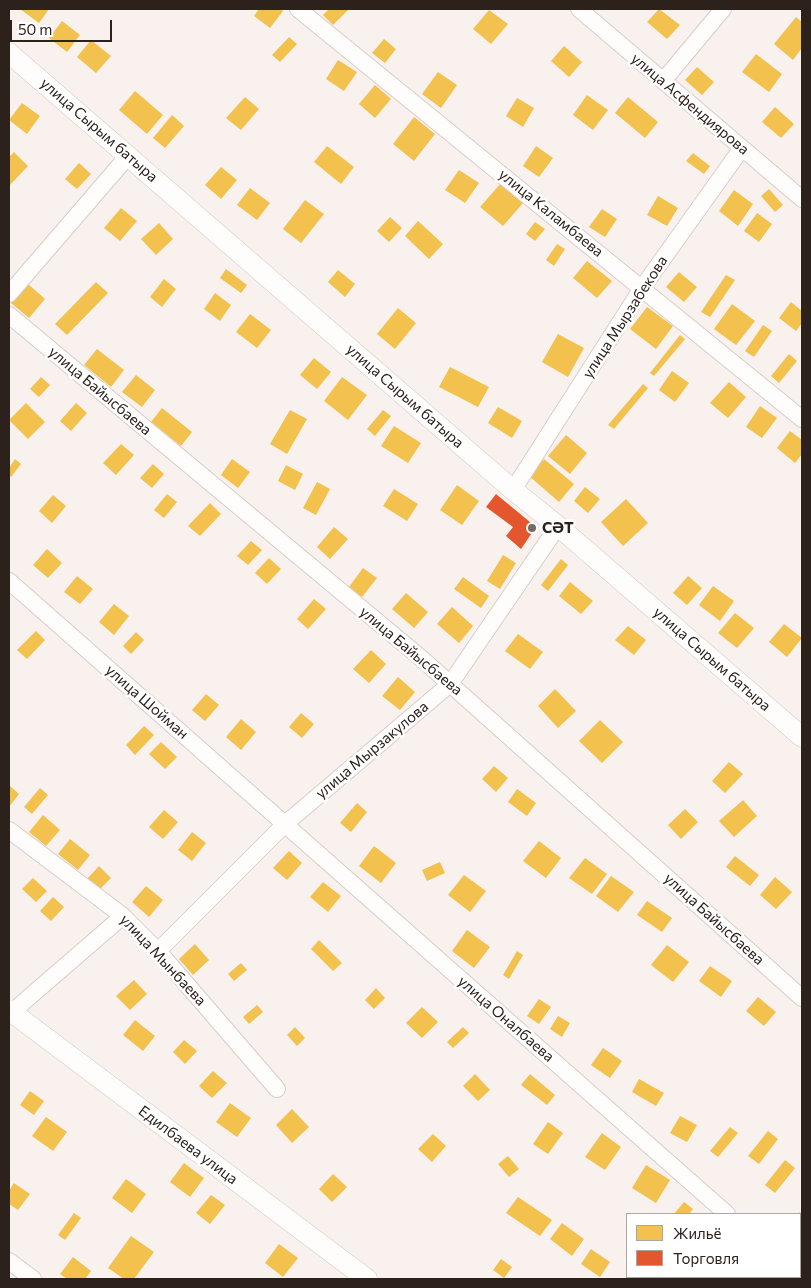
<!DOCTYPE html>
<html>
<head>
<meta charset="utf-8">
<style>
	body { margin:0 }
	#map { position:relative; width:811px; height:1288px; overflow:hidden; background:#f9f1ee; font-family:Commissioner,sans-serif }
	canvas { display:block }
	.frame { position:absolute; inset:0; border:10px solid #2d211c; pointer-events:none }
	.legend { position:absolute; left:626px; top:1213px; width:175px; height:65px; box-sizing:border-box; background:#fff; border:1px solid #aba6a4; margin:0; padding:6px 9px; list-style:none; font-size:15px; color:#2d211c }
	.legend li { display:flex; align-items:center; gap:10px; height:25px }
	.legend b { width:25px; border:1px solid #aba6a4 }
	.scale { position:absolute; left:10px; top:20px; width:102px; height:22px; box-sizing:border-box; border:2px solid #2d211c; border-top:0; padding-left:6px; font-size:15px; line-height:18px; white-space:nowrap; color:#2d211c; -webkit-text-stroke:4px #fff; paint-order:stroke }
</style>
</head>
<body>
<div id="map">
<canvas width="811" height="1288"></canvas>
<div class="frame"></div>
<ul class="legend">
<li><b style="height:14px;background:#f2c14e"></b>Жильё</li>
<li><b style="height:14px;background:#e4572e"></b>Торговля</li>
</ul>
<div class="scale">50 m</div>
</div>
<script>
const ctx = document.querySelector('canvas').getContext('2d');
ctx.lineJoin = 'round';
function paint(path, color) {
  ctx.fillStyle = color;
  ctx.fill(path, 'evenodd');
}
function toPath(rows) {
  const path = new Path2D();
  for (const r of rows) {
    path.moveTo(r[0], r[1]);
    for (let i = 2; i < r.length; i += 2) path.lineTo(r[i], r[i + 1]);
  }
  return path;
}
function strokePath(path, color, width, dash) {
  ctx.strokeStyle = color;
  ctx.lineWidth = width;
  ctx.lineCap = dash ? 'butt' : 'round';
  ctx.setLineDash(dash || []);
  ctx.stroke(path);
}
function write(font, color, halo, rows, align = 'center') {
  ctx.font = font + ' Commissioner,sans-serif';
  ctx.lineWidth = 5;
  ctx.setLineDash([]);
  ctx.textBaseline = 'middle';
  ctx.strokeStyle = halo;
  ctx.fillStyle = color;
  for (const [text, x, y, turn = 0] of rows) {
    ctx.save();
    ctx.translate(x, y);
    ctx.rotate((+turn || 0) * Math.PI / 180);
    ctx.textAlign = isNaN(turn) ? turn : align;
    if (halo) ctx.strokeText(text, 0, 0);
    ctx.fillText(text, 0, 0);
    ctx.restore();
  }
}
const homes = toPath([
	[20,9,49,9,39,23],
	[259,9,279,9,283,11,270,28,254,16],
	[329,9,346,9,348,10,333,25,323,15],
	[659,9,680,25,667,39,647,22],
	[489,10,508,24,491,44,473,29],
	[796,17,802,22,802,48,793,60,774,44],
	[62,21,80,35,67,52,49,38],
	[289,37,297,44,280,62,272,55],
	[384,39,396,49,385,63,372,53],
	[91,40,111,56,96,73,77,57],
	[564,46,582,62,569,77,551,61],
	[756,54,782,74,769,92,742,72],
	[338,60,357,72,344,91,326,79],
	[697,67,714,82,702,95,685,80],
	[438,72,457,85,441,108,422,94],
	[375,85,391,99,375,118,359,104],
	[135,91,163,115,147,134,119,110],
	[587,95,608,110,593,130,573,115],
	[245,97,259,109,241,130,226,118],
	[628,97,658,122,645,138,615,113],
	[517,98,534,108,523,127,506,116],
	[22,103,40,116,27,134,9,120],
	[775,107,794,124,781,138,762,122],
	[172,115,184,126,165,148,153,138],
	[414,117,435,134,414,161,393,144],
	[327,146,354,167,341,184,314,162],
	[536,146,553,158,539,177,523,166],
	[14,152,28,166,9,186,9,157],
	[693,153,710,166,704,174,686,161],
	[79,163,91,174,77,189,65,179],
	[221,167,237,180,221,199,205,185],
	[459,170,479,183,465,203,445,190],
	[501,183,524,202,503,226,480,207],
	[250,188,270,203,257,220,237,205],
	[769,189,783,205,775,212,761,196],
	[734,190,753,204,738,226,719,211],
	[658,196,678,208,667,226,647,215],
	[305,200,324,214,301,243,283,229],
	[121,208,137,221,120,241,104,228],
	[602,209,617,219,605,237,589,227],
	[757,213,772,224,759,242,744,231],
	[390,217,402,228,389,242,377,231],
	[418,221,443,244,429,259,405,236],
	[535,222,545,229,535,241,526,234],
	[159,223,173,239,156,255,141,239],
	[557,244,565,249,554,266,546,260],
	[587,261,612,281,597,298,573,278],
	[226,269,247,285,241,293,220,278],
	[338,270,355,284,345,297,328,282],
	[679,272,697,287,684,302,666,287],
	[726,275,735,280,710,317,701,312],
	[164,279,176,289,162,307,150,297],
	[96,282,108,293,67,335,55,324],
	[28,284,45,299,29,318,11,303],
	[215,293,231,305,220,321,204,309],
	[791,302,802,311,802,323,796,331,779,318],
	[732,304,755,321,736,345,714,329],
	[647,307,673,326,656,349,630,329],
	[398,308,416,323,395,349,377,334],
	[250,314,271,330,257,348,236,332],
	[763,325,772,331,754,357,745,351],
	[558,334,584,348,568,377,542,362],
	[680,335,685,339,654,376,650,373],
	[97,349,124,370,111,387,84,365],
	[789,354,797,361,779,383,771,376],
	[314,358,331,372,317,389,300,375],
	[450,367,489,387,478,407,439,387],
	[672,371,689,383,675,402,659,390],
	[136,375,155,390,142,407,122,392],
	[41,377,50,385,39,397,30,389],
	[342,377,367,395,348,420,324,401],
	[729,382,746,397,728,418,710,403],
	[643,384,648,388,614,429,608,425],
	[26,403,45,422,28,439,9,420],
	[76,403,87,413,71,431,60,421],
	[760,406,777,418,762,438,746,427],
	[498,407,522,421,512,438,488,423],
	[162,408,192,432,181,446,151,422],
	[290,410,307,419,287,454,270,444],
	[383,410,391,416,375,436,367,429],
	[394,426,421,443,408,463,381,446],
	[790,431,802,440,802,454,795,463,777,448],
	[566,435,587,453,570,474,548,456],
	[121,444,134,455,116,475,103,463],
	[15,459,21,464,11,477,9,475,9,468],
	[232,459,250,472,238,488,221,475],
	[544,459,574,484,559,502,529,476],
	[153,464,164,474,152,488,140,478],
	[286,465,303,474,295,490,278,481],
	[317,482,330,489,316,515,303,508],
	[457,485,479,501,462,525,440,510],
	[585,487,600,499,588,513,574,501],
	[394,489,418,504,407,521,383,506],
	[167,494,177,502,164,518,154,510],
	[53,495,66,506,52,523,39,511],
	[626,499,648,523,623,546,601,522],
	[210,503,221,514,200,536,188,526],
	[334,527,348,539,330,559,317,547],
	[251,541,262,550,248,565,237,556],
	[47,549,62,563,48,578,33,565],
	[503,555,516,563,500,589,487,581],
	[269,558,281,569,267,584,255,573],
	[561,559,568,565,548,591,541,585],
	[363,568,377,578,362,597,349,587],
	[77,576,93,589,80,604,64,592],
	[688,576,702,588,687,605,673,593],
	[463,577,489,596,481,608,454,589],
	[570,582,593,601,581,614,559,596],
	[713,586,734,601,720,621,699,605],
	[406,593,428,612,414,628,392,609],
	[314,599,326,609,308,629,297,619],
	[114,604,129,616,114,635,99,622],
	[452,607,473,626,459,643,437,624],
	[735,613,754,628,737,648,718,633],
	[784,624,802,638,787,657,769,642],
	[628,626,646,640,634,655,615,640],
	[36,631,45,640,27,659,17,650],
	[136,632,144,640,131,654,123,646],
	[518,634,543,652,530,669,505,651],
	[371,650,386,664,369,683,353,669],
	[398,677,415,692,400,710,382,696],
	[555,689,576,711,558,728,538,706],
	[206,694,219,705,205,721,192,710],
	[301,713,314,724,302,738,289,727],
	[241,719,256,732,241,750,226,737],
	[600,720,623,742,602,763,579,741],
	[144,726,154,735,135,755,126,745],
	[161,742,177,757,165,769,149,754],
	[729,762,743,774,725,793,712,781],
	[494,766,508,778,496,792,482,779],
	[9,785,19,794,9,807],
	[40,788,48,795,32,814,24,807],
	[517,789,536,803,527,816,508,802],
	[743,800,757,816,734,837,719,821],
	[357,803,367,812,351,832,340,823],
	[685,809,698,822,681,839,668,825],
	[164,810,178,822,163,839,149,827],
	[43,815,60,830,46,846,29,832],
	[192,832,206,843,192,861,178,850],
	[70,839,90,855,78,870,58,854],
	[539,841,561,858,546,878,523,861],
	[374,846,396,863,381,883,359,866],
	[289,851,302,863,287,880,273,868],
	[735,856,759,875,750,886,726,867],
	[585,858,607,874,592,894,569,878],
	[440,862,445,873,427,881,422,870],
	[99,866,111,878,99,890,87,879],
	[464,875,486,891,470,912,448,895],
	[611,876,634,892,618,912,596,896],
	[775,877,792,892,776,909,760,895],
	[33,878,47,891,36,902,22,889],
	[323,882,341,896,328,912,310,897],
	[146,886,163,900,149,917,132,902],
	[53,897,64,907,51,921,40,911],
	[647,901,672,918,662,932,637,915],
	[467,930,490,947,474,968,452,951],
	[319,940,342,963,333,971,311,949],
	[195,944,209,960,193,975,179,959],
	[667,945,689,962,673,982,651,965],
	[517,951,523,955,509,979,503,975],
	[241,963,247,970,234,981,228,974],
	[710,966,732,981,721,997,699,981],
	[134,980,147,994,130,1010,116,996],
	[376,988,385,998,374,1009,365,1000],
	[758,997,776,1012,764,1026,746,1011],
	[539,999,551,1007,539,1024,527,1016],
	[257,1005,263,1012,249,1024,243,1017],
	[422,1007,438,1022,422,1038,406,1023],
	[558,1016,570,1023,562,1037,550,1029],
	[135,1020,155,1036,143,1051,123,1035],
	[295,1027,305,1038,297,1046,287,1035],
	[463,1027,469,1033,453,1048,447,1042],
	[184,1040,197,1051,185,1064,173,1052],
	[603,1048,622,1061,610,1078,591,1065],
	[213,1071,227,1083,212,1098,199,1086],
	[475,1074,490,1090,478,1101,463,1086],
	[530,1074,555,1095,547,1105,521,1085],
	[639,1079,664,1093,656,1106,632,1092],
	[30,1091,44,1101,34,1115,20,1105],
	[230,1103,251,1118,237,1137,216,1122],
	[292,1109,309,1127,292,1143,276,1125],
	[680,1116,697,1125,687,1142,670,1133],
	[46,1117,67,1132,53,1151,32,1136],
	[548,1122,563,1133,548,1154,533,1144],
	[730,1127,738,1133,718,1157,710,1151],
	[768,1131,778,1139,759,1164,748,1156],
	[602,1133,621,1147,605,1170,585,1157],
	[433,1134,446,1146,432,1162,418,1149],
	[508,1156,519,1169,509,1177,498,1164],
	[785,1160,795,1168,775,1193,765,1185],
	[184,1163,204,1178,190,1197,170,1182],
	[646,1165,670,1180,656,1203,632,1188],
	[333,1174,347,1187,332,1202,319,1189],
	[126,1179,146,1194,132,1213,112,1198],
	[14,1183,30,1194,18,1210,9,1204,9,1191],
	[211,1195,225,1205,210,1224,196,1213],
	[518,1197,552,1220,540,1236,506,1213],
	[684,1202,693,1209,689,1214,674,1214],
	[800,1212,802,1214,802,1234,800,1238,800,1214,798,1214],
	[74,1213,81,1218,65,1240,58,1235],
	[562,1223,584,1239,572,1256,550,1239],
	[131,1236,154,1252,134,1279,124,1279,108,1268],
	[279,1244,298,1258,283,1277,265,1263],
	[591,1249,610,1262,600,1277,581,1264],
	[73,1257,91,1271,85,1279,67,1279,60,1274],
	[501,1259,512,1267,504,1278,493,1270]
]);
const shops = toPath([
	[496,494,536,527,521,549,506,536,513,527,486,507]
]);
const minor = toPath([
	[298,9,802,419],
	[579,9,802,199],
	[663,81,723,9],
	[9,294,128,156],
	[9,315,421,658,802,998],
	[513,490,642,288,742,148],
	[9,581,727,1214],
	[9,830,123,916,158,951,277,1089],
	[158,951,285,824,450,684,558,526],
	[12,1012,123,916],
	[9,1261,33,1279],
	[798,1277,801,1279]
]);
const tertiary = toPath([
	[9,53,513,490,558,526,802,737],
	[9,1010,367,1279]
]);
const markers = [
	[532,528,5,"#746a66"]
];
const streetNames = [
	["улица Асфендиярова",690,104,40],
	["улица Сырым батыра",99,130,41],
	["улица Каламбаева",551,213,39],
	["улица Мырзабекова",625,317,-57],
	["улица Байысбаева",100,391,40],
	["улица Сырым батыра",405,396,41],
	["улица Байысбаева",411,651,40],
	["улица Сырым батыра",712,659,41],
	["улица Шойман",147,702,41],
	["улица Мырзакулова",372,750,-40],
	["улица Байысбаева",714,919,42],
	["улица Мынбаева",163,960,47],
	["улица Оналбаева",506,1019,41],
	["Едилбаева улица",188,1145,37]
];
const poiNames = [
	["СƏТ",542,528]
];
paint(homes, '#f2c14e');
paint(shops, '#e4572e');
strokePath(minor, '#d7ceca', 18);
strokePath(tertiary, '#d7ceca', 21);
strokePath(minor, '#fefdfc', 16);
strokePath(tertiary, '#fefdfc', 20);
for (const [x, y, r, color] of markers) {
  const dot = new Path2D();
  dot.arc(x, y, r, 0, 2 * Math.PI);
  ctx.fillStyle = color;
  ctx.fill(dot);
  strokePath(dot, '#fff', 2);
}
write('15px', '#2d211c', '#fff', streetNames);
write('bold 15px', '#2d211c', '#fff', poiNames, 'left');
</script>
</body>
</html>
